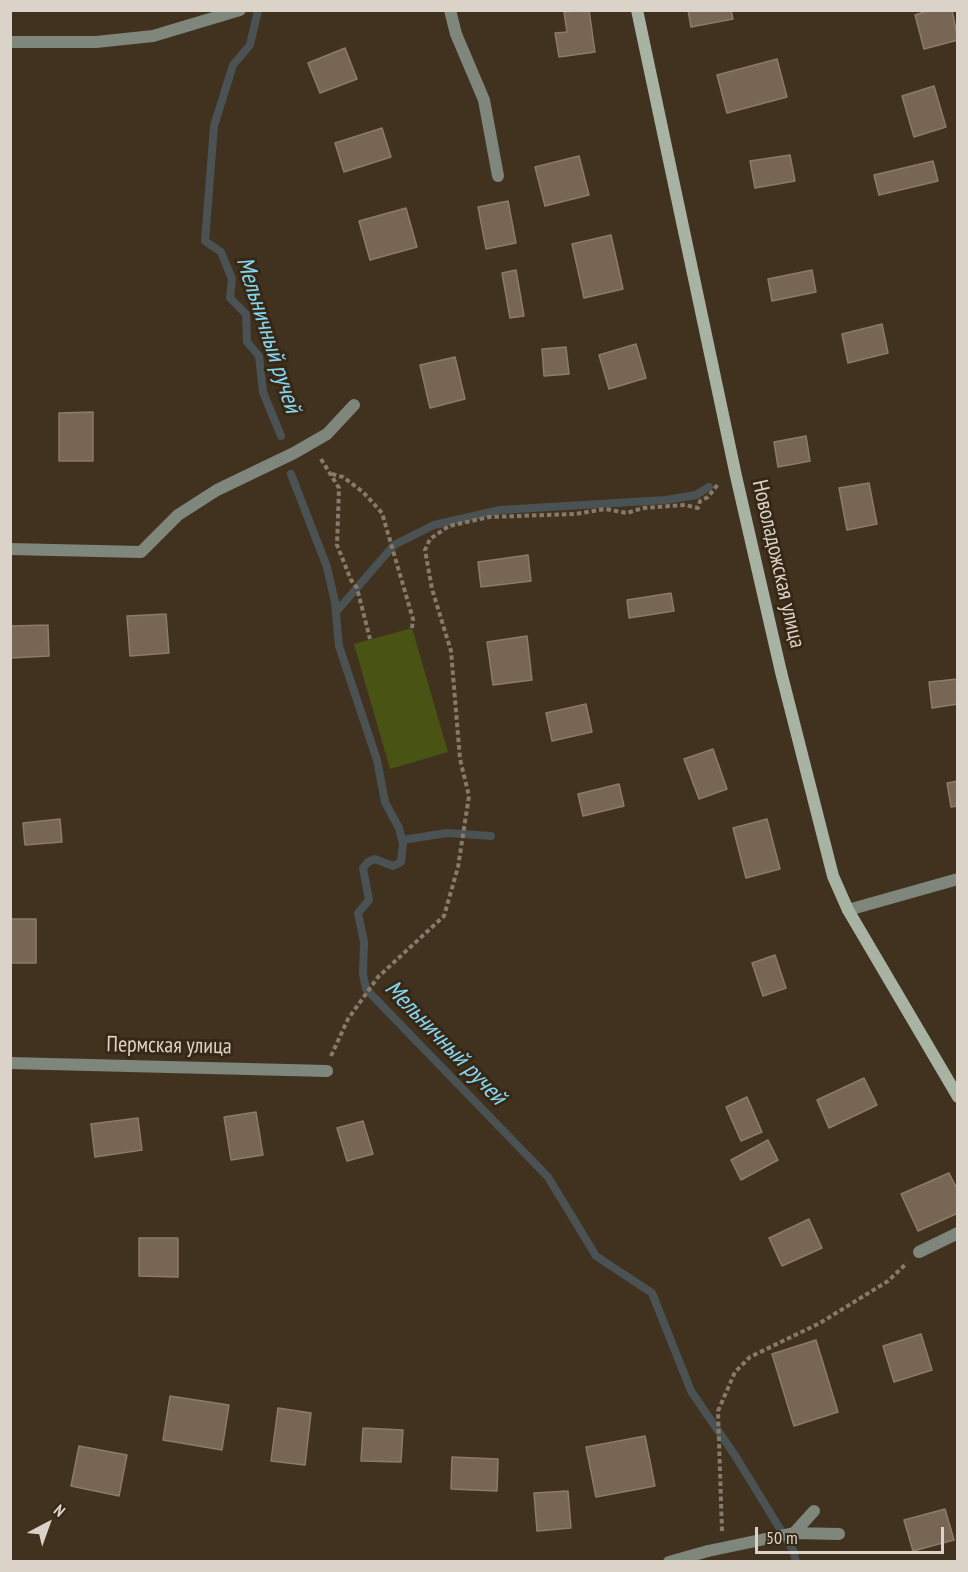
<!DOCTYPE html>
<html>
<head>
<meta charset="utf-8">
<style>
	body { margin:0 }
	#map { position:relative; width:968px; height:1572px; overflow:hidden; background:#413220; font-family:"PT Sans Narrow",sans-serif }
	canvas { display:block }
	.frame { position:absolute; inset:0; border:12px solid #dcd3c8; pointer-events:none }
	.north { position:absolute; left:18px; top:1494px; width:60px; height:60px; -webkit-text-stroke:4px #372816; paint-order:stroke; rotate:41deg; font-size:16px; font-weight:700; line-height:24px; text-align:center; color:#dcd3c8 }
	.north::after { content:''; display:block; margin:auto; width:21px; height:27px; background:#dcd3c8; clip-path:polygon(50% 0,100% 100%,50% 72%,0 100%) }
	.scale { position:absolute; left:755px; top:1527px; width:189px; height:27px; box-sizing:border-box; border:3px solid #dcd3c8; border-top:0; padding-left:8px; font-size:18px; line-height:21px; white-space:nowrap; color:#dcd3c8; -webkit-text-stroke:4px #372816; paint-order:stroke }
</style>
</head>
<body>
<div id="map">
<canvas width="968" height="1572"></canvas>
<div class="frame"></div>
<div class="north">N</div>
<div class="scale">50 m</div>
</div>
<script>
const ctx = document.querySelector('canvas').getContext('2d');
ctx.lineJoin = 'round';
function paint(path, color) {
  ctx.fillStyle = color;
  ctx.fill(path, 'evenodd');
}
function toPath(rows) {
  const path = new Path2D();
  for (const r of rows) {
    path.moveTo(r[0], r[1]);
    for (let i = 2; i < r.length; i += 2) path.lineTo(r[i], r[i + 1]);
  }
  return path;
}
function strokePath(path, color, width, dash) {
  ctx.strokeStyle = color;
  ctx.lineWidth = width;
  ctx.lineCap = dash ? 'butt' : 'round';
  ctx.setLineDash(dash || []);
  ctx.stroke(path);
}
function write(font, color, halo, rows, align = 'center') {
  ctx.font = font + ' "PT Sans Narrow",sans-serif';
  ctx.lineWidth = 6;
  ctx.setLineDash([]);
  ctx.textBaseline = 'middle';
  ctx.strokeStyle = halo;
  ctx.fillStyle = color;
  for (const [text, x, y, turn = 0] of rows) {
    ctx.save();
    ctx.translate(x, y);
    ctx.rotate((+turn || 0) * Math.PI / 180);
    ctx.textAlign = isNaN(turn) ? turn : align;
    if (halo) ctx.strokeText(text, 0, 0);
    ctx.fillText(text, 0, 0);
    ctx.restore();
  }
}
const green = toPath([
	[412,628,448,752,390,769,354,644]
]);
const stream = toPath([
	[258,10,250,45,233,65,214,126,205,241,221,252,232,279,230,298,246,314,247,342,259,356,263,392,281,436],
	[291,474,327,567,335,602,339,646,377,760,385,802,399,828,403,844,401,862,393,866,375,859,368,862,363,868,369,900,358,913,364,942,363,974,366,989,548,1177,596,1256,652,1293,691,1391,736,1457,793,1550,796,1562],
	[336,612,394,545,434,525,500,510,666,500,696,495,709,487],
	[402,840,447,833,491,836]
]);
const building = toPath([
	[589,10,595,52,559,57,555,33,567,32,564,12,589,10],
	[688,10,731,10,733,19,691,27,688,10],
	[930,10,952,10,958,40,924,49,915,15,930,10],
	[345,48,357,79,320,93,308,63,345,48],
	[777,59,787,97,727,113,717,75,777,59],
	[934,86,946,127,914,137,902,96,934,86],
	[382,128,391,157,344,172,335,143,382,128],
	[790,155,795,181,755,188,750,161,790,155],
	[579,156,589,195,545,206,535,167,579,156],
	[933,161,938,181,879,195,874,175,933,161],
	[508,201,516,243,486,249,478,207,508,201],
	[406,208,417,247,370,260,359,221,406,208],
	[611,235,623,289,584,298,572,244,611,235],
	[516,270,524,316,510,318,502,273,516,270],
	[812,270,816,292,772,301,768,279,812,270],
	[882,324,888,353,848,363,842,334,882,324],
	[636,344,646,378,609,389,599,355,636,344],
	[566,347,569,374,544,376,542,349,566,347],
	[455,357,465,399,430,408,420,365,455,357],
	[93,412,93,461,59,461,59,413,93,412],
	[806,436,810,461,778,467,774,442,806,436],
	[869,483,877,524,847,530,839,488,869,483],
	[528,555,531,581,481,587,478,562,528,555],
	[671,593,674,611,629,618,627,600,671,593],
	[166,614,169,653,130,656,127,616,166,614],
	[48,625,49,656,10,658,10,626,48,625],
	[527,636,532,680,493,685,487,642,527,636],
	[958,679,958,704,932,708,929,682,958,679],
	[586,704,592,732,552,741,546,713,586,704],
	[713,749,727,789,699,799,684,759,713,749],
	[958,781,958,806,951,807,947,783,958,781],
	[619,784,624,806,583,816,578,794,619,784],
	[60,819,62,842,25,845,23,823,60,819],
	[767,819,780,869,746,878,733,828,767,819],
	[10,919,36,919,36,963,10,963,10,919],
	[775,955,786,988,763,996,752,963,775,955],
	[864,1078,877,1105,829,1128,817,1100,864,1078],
	[747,1097,762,1132,741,1141,726,1107,747,1097],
	[256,1112,263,1155,231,1160,224,1117,256,1112],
	[138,1118,142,1150,95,1157,91,1124,138,1118],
	[363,1121,373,1154,347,1161,337,1128,363,1121],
	[768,1140,778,1160,741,1180,731,1160,768,1140],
	[949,1173,958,1191,958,1213,918,1231,901,1194,949,1173],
	[809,1219,822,1248,782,1266,769,1238,809,1219],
	[139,1238,178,1238,178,1277,139,1276,139,1238],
	[921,1334,932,1370,894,1382,883,1346,921,1334],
	[816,1340,838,1412,794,1426,772,1354,816,1340],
	[170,1396,229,1405,222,1450,163,1440,170,1396],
	[278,1408,311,1413,305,1465,271,1461,278,1408],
	[363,1428,403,1430,401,1462,361,1461,363,1428],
	[645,1436,655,1486,596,1497,586,1447,645,1436],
	[79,1446,127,1455,119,1496,71,1486,79,1446],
	[452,1457,498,1459,497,1491,451,1489,452,1457],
	[568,1491,571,1528,537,1531,534,1493,568,1491],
	[945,1509,954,1540,913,1551,904,1520,945,1509]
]);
const path = toPath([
	[321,459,339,488,337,545,351,580,357,588,370,639],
	[332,474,343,477,363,492,382,513,413,619,412,628],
	[331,1056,348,1019,378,977,444,916,458,867,469,796,460,759,451,651,432,589,425,550,430,539,449,526,489,517,576,514,605,509,627,513,643,508,685,505,698,508,700,501,708,497,719,483],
	[722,1531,718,1411,735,1372,750,1357,820,1323,888,1281,907,1263]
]);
const lane = toPath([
	[450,10,456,34,484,100,498,176],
	[919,1252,958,1233],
	[794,1533,814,1511],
	[708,1551,794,1533,839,1534]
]);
const street = toPath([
	[10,42,96,42,153,36,240,10],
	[10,549,141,552,178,515,217,490,294,453,327,434,354,405],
	[848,910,958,879],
	[10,1063,327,1071],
	[669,1562,708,1551]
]);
const secondary = toPath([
	[637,10,736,476,781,672,833,876,848,910,958,1097]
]);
const streetNames = [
	["Новоладожская улица",778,564,77],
	["Пермская улица",169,1046,1]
];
const waterNames = [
	["Мельничный ручей",268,335,72],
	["Мельничный ручей",445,1043,46]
];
paint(green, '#485314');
strokePath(stream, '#4a5253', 8);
paint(building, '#776653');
strokePath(building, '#8d7b67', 1.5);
strokePath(path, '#867a6b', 4, [4.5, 3]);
strokePath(lane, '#7f867c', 12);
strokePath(street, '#7f867c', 12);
strokePath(secondary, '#a8b3a4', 12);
write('22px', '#dcd3c8', '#372816', streetNames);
write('italic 24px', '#85d8f5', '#372816', waterNames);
</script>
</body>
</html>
